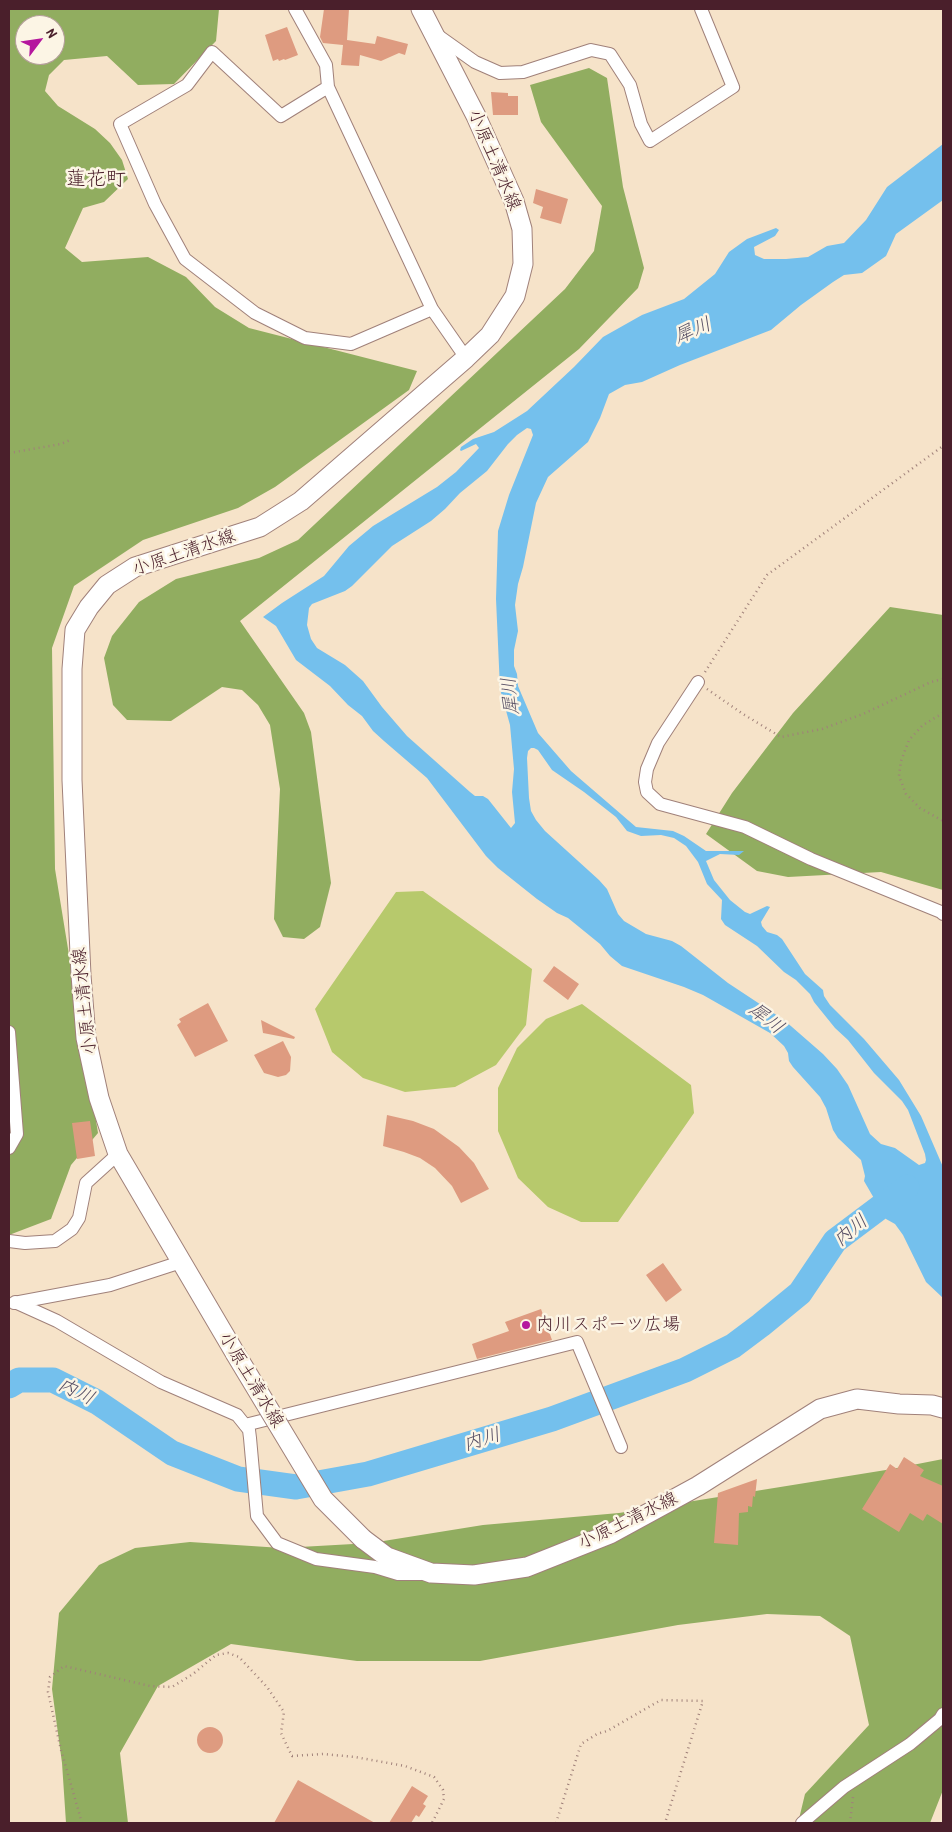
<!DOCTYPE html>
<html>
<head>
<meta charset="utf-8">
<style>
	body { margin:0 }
	#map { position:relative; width:952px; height:1832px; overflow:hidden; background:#f6e3c9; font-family:"Patrick Hand",sans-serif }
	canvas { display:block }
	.frame { position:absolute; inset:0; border:10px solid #4a1f2b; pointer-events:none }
	.north { position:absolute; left:15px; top:15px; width:50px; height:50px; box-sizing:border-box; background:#fcf5e5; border:1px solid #b59f9b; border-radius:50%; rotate:59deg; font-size:14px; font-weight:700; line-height:20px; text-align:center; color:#4a1f2b }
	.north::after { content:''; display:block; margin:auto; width:18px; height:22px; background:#b5179e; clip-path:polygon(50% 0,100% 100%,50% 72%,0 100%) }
</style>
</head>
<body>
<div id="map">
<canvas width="952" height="1832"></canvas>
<div class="frame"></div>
<div class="north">N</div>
</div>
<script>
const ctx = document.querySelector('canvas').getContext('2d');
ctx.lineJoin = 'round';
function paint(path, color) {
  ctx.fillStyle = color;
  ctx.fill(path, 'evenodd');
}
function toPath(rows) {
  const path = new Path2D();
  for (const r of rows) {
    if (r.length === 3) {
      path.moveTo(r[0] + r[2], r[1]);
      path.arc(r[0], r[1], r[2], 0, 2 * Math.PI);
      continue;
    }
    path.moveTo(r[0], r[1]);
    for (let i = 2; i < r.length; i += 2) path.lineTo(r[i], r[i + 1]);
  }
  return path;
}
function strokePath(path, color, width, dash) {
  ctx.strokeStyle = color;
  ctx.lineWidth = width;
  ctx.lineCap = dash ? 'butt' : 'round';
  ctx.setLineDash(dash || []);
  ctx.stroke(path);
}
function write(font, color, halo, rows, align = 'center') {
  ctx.font = font + ' "Patrick Hand","Klee One",sans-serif';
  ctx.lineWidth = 5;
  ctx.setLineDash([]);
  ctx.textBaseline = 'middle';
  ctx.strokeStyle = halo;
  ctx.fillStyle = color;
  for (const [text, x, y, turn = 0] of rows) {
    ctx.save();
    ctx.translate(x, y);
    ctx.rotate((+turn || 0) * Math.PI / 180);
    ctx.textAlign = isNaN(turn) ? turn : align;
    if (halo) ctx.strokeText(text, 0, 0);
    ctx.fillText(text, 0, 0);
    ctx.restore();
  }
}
const green = toPath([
	[423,891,532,969,526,1025,496,1065,455,1087,405,1092,363,1078,332,1052,315,1009,396,892],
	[582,1004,691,1085,694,1113,618,1222,581,1222,548,1207,518,1178,498,1131,498,1088,517,1048,546,1019]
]);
const forest = toPath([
	[9,9,219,9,216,41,174,84,138,85,107,56,64,60,49,75,45,91,58,106,95,129,110,143,122,160,128,179,104,202,83,208,65,248,82,262,148,257,186,277,215,307,249,328,417,371,409,390,275,487,238,508,143,540,74,586,52,648,55,869,98,1133,71,1165,51,1219,9,1235],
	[25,25,55,25,55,55,25,55],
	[589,68,607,78,623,187,644,268,638,288,579,349,240,621,304,713,311,732,331,883,320,927,304,939,283,937,274,919,280,789,270,725,258,705,242,690,222,687,171,721,127,720,113,705,104,658,112,636,139,602,176,579,259,558,298,540,565,289,594,251,602,206,541,122,530,85],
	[890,607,943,615,943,890,881,872,788,877,757,871,706,834,732,793,793,713],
	[943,1459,943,1790,930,1823,798,1823,805,1794,869,1725,850,1636,820,1616,767,1614,678,1625,480,1661,357,1661,231,1644,158,1686,120,1753,128,1823,66,1823,62,1763,52,1689,59,1613,99,1565,135,1548,190,1542,282,1548,371,1543,483,1525,619,1513,892,1469]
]);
const water = toPath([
	[943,144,943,200,896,234,886,256,862,273,844,275,833,282,801,305,771,330,680,365,642,382,625,385,609,394,600,418,588,442,548,477,536,503,523,567,518,584,515,605,518,631,514,650,514,666,517,674,518,686,538,733,571,771,636,827,673,831,684,836,706,851,744,851,739,855,720,854,706,861,714,880,730,900,745,912,750,914,767,906,770,907,761,922,762,926,767,932,777,935,782,939,805,974,823,990,824,996,830,1005,864,1039,899,1080,921,1116,943,1167,943,1298,926,1282,903,1235,895,1224,886,1219,864,1181,865,1176,861,1160,838,1138,833,1130,826,1108,820,1097,793,1067,789,1061,788,1053,784,1046,770,1033,703,995,684,987,622,966,610,956,600,944,568,918,557,913,537,899,498,868,486,856,427,778,384,741,373,731,362,716,348,705,330,686,296,660,276,626,263,617,282,603,324,576,349,546,373,526,437,487,456,472,479,448,476,444,461,451,460,450,461,447,473,439,494,432,527,411,574,367,603,337,642,315,684,299,715,274,729,252,747,239,776,228,779,230,775,236,754,247,755,255,764,259,786,259,808,257,827,246,844,243,866,220,887,187],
	[527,428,531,429,533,435,509,495,498,531,496,599,500,689,510,725,514,769,512,792,515,823,511,828,488,799,483,796,475,796,470,792,407,736,382,707,363,681,345,665,317,648,311,639,307,625,309,608,312,604,345,591,352,586,392,546,431,521,445,509,460,493,487,471,508,444,517,435],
	[531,748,534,748,538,750,552,770,584,792,616,817,627,831,641,836,661,835,674,838,686,846,698,862,707,884,722,900,721,919,725,925,757,946,784,972,796,980,810,994,814,1002,835,1028,848,1040,874,1073,902,1101,908,1110,925,1154,926,1160,925,1163,919,1165,895,1148,881,1144,870,1134,848,1085,837,1069,823,1054,784,1020,728,983,681,946,672,941,646,934,624,921,618,914,607,889,599,880,545,831,536,820,531,811,529,798,527,758,528,751]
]);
const river = toPath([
	[9,1386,19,1380,53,1380,97,1402,172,1453,238,1479,296,1487,368,1474,552,1419,685,1370,733,1346,761,1325,800,1293,835,1241,907,1187]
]);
const building = toPath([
	[324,9,349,9,347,40,375,44,377,36,408,44,405,55,399,53,381,61,360,55,359,66,341,65,343,45,323,43,320,37],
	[287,27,298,55,285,60,284,59,279,61,278,59,273,61,265,35],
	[491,92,508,93,508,96,518,96,518,115,493,115],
	[536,189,568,199,561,224,540,218,543,207,533,203],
	[554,966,579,984,568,1000,543,981],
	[208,1003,228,1041,195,1057,177,1025,181,1022,179,1019],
	[261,1020,295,1037,294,1039,263,1033],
	[283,1041,291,1057,290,1071,286,1075,278,1077,264,1073,254,1055],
	[387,1115,413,1121,434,1129,459,1147,474,1163,489,1189,461,1203,452,1186,435,1168,420,1158,404,1152,383,1146],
	[90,1121,95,1156,77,1159,72,1123],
	[663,1263,682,1290,666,1302,646,1275],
	[541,1309,552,1340,477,1359,472,1344,509,1331,505,1322],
	[904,1457,924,1470,920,1476,943,1486,943,1524,927,1514,923,1521,910,1513,899,1532,862,1509,890,1464,897,1469],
	[757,1479,755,1497,753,1496,752,1507,748,1506,748,1512,739,1513,738,1545,714,1543,718,1493],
	[210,1740,13],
	[298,1780,375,1823,274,1823],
	[412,1786,428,1796,423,1804,426,1806,419,1817,416,1815,411,1823,389,1823]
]);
const path = toPath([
	[9,453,61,444,70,440],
	[705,672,767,575,943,446],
	[707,689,743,714,781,737,822,729,863,714,931,682,943,679],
	[943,713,923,725,909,740,901,761,899,776,906,794,920,808,943,821],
	[82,1823,61,1750,48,1692,50,1677,64,1666,150,1686,172,1687,193,1674,216,1655,228,1653,239,1657,267,1687,284,1712,281,1733,292,1756,323,1754,355,1757,405,1766,434,1777,443,1790,444,1799,432,1823],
	[556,1823,581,1744,597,1734,607,1731,661,1700,703,1701,665,1823],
	[850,1823,853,1797]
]);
const minor = toPath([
	[295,9,326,65,328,87,432,309,466,358],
	[437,35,475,62,500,73,523,72,591,50,610,54,630,85,641,124,650,141,733,87,701,9],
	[328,87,281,116,212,52,187,85,120,124,155,204,185,259,255,313,305,338,351,344,432,309],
	[698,682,658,743,647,769,645,782,647,792,660,804,745,827,811,859,941,912,943,914],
	[9,1032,17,1134,9,1148],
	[9,1241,25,1243,55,1241,72,1229,79,1218,86,1183,118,1154],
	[15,1302,57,1321,161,1382,237,1415,249,1430,250,1438,257,1516,277,1543,316,1559,375,1567,398,1574,421,1574],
	[14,1303,110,1285,181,1262],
	[245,1425,577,1342,621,1447],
	[802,1823,844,1787,910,1744,940,1719,943,1714]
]);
const secondary = toPath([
	[235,1353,118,1154,99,1098,86,1038,81,975,72,780,72,669,75,630,89,607,107,585,135,567,260,527,301,501,466,358,490,335,515,296,523,264,522,229,514,201,476,116,421,9],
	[363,1539,387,1557,431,1573,474,1575,527,1567,610,1534,698,1486,820,1409,857,1399,899,1404,932,1405,943,1408]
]);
const secondaryBridge = toPath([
	[235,1353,323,1499,363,1539]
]);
const markers = [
	[526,1325,5,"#b5179e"]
];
const streetNames = [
	["小原土清水線",494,160,67],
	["小原土清水線",184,553,-19],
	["小原土清水線",85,1001,-96],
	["小原土清水線",251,1380,59],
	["小原土清水線",628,1521,-26]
];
const poiNames = [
	["内川スポーツ広場",536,1325]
];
const waterNames = [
	["犀川",693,331,-23],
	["犀川",511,696,-96],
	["犀川",766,1019,38],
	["内川",851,1231,-40],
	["内川",76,1392,26],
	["内川",482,1440,-17]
];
const quarterNames = [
	["蓮花町",96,180]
];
paint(green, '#b7c96c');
paint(forest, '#91ad60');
paint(water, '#74c0ed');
strokePath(river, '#74c0ed', 25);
paint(building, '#de9b80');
strokePath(minor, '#a0817a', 14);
strokePath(secondary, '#a0817a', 21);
strokePath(path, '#a0817a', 2.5, [1, 4]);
strokePath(minor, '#fff', 12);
strokePath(secondary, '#fff', 19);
strokePath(secondaryBridge, '#a0817a', 21, []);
strokePath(secondaryBridge, '#fff', 19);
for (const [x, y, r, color] of markers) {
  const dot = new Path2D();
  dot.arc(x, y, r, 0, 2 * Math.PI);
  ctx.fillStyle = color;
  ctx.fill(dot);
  strokePath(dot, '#fcf5e5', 2);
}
write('18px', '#4a1f2b', '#fcf5e5', streetNames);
write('18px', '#4a1f2b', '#fcf5e5', poiNames, 'left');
write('italic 19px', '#574f65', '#fcf5e5', waterNames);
write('20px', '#4a1f2b', '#fcf5e5', quarterNames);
</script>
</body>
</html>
